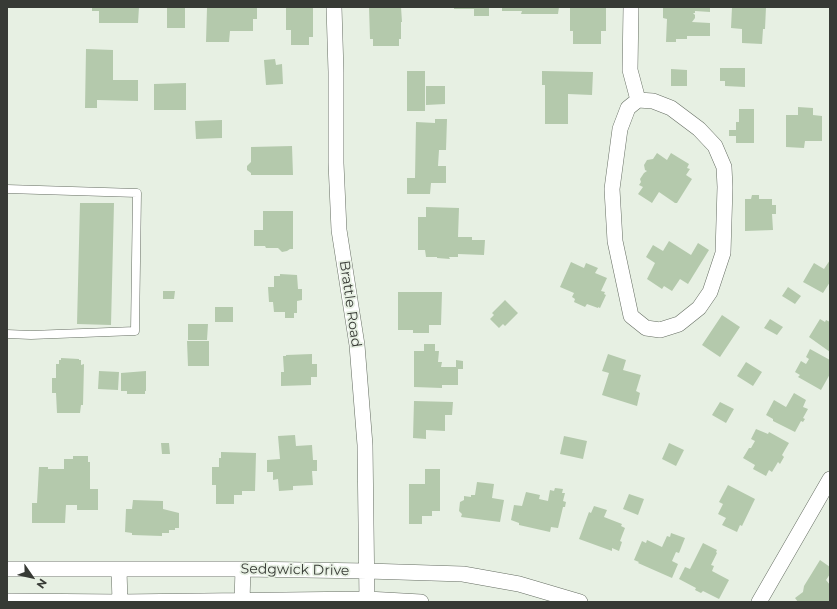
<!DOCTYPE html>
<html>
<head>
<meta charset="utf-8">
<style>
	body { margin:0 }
	#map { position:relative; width:837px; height:609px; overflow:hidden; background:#e7f0e3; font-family:Montserrat,sans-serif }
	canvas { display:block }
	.frame { position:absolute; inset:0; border:8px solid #373a35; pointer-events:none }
	.north { position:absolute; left:12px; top:557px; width:40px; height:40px; -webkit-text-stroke:3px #e7f0e3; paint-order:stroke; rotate:124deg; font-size:11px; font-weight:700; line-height:16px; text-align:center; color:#373a35 }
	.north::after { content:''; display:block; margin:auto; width:14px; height:18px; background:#373a35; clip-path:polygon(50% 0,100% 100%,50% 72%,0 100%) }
</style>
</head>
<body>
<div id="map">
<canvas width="837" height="609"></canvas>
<div class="frame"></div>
<div class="north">N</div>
</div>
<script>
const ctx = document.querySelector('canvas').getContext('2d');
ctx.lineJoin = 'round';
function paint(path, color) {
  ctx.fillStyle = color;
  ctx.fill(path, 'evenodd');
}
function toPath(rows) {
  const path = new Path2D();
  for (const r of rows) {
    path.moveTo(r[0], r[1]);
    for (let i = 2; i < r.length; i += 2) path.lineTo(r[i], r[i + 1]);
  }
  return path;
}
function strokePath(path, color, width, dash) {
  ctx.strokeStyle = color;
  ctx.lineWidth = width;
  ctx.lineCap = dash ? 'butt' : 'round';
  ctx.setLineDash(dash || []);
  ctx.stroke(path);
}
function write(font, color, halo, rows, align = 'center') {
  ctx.font = font + ' Montserrat,sans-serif';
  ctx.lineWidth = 3.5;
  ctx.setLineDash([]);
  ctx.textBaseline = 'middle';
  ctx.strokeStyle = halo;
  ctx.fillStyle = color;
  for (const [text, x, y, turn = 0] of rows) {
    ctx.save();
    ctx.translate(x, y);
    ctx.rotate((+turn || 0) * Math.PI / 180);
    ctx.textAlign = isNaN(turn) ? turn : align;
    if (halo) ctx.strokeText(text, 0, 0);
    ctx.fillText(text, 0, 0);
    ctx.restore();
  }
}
const building = toPath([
	[92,7,139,7,138,23,99,23,99,11,92,11],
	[213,7,257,7,257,19,253,19,253,31,230,31,229,42,206,42,207,8,213,8],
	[286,7,313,7,313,37,309,37,309,45,291,45,291,30,286,30],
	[369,7,401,7,402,22,401,22,401,39,399,39,399,46,373,46,373,39,370,39],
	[454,7,492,7,492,8,489,8,489,16,474,16,474,9,454,9],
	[502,7,559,7,558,14,521,14,522,11,502,11],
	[592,7,606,7,606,31,601,31,601,44,573,44,573,31,570,31,570,8,592,8],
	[663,7,710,7,710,12,695,11,695,13,693,13,695,15,695,18,692,22,710,23,710,36,687,36,687,39,676,39,676,42,666,42,667,19,663,18],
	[732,7,766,7,765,29,763,29,762,44,742,43,742,29,731,28],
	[167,8,185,8,185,28,167,28],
	[86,49,113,50,113,80,138,80,138,101,97,100,97,108,85,108],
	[275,59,276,65,282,64,283,84,266,85,264,60],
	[720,68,745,68,745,87,725,86,725,81,720,81],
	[671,69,687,70,687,86,671,86],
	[407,71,425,71,425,111,407,111],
	[542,71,593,72,592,95,568,94,568,124,545,124,545,85,542,85],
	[186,83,186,110,154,110,154,84],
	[426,86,445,86,445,104,426,105],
	[798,107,813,108,813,115,822,116,822,141,805,141,804,148,786,147,786,115,798,115],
	[739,109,754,109,754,143,736,143,736,136,729,136,729,130,736,130,736,122,739,122],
	[435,119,447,119,446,150,439,150,438,166,446,166,446,183,431,183,430,194,407,194,407,178,415,178,416,122,435,123],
	[222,120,222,138,196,139,195,121],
	[292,146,293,175,251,175,251,173,247,170,247,166,251,162,251,147],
	[657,153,667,160,671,153,689,164,687,168,690,169,686,175,692,179,677,203,675,203,659,192,652,203,638,194,643,187,639,185,641,182,640,179,644,173,647,171,645,170,644,165,647,160,653,159],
	[752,195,759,195,759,199,772,199,772,205,776,205,776,214,772,214,773,230,745,231,745,199,751,199],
	[80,203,114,203,111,325,77,324],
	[426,207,459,208,458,237,472,237,472,240,485,240,484,255,458,254,458,257,449,257,450,259,437,258,437,257,426,257,425,250,418,250,418,217,426,217],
	[263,211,293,211,293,249,290,249,287,251,282,252,278,248,266,248,265,246,254,246,254,230,263,230],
	[669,241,691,255,698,243,709,250,688,284,680,279,672,291,664,286,662,289,647,279,655,263,646,257,653,245,663,251],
	[830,260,830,282,823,293,803,282,814,263,824,269],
	[571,262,584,268,586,263,598,268,595,273,607,278,601,291,605,292,604,294,606,295,600,308,598,307,598,308,587,304,585,307,574,302,575,299,572,297,574,293,560,287],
	[280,274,297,275,298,289,302,289,302,300,297,301,297,313,294,313,294,318,285,318,285,312,274,312,273,302,269,302,268,287,274,287,274,276,280,276],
	[788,287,801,296,795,304,782,296],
	[163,291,175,291,174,299,163,299],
	[398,292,442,292,441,325,429,325,429,333,413,333,413,330,398,330],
	[505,300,518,313,505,326,503,324,499,328,490,319,494,315,492,313],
	[215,307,233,307,233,322,215,322],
	[722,315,740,327,720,357,702,345],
	[770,319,783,327,777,335,764,328],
	[820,319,825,322,826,320,830,322,830,352,809,337],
	[188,324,208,324,207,340,188,340],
	[187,341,209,341,209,366,188,366],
	[424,344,435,344,435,351,439,351,438,362,442,362,441,367,456,367,456,360,463,361,463,369,458,369,458,385,442,385,442,388,414,387,414,351,424,351],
	[810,349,830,360,830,374,821,390,798,377,800,375,795,372,801,361,806,364,809,359,806,357],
	[312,354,312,364,317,364,317,377,311,377,311,385,281,386,281,372,284,372,283,356,286,356,286,355],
	[608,354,626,360,623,370,641,375,636,391,640,393,637,406,602,395,609,373,602,371],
	[61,358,79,359,79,360,81,360,81,365,84,364,83,405,81,405,80,413,57,413,56,393,52,393,52,378,56,378,56,364,59,364,59,360,61,360],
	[746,362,762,372,753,386,737,376],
	[99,371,119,372,118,390,98,389],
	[146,371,146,391,145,391,145,394,127,394,127,391,121,391,121,373],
	[794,393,806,400,803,407,808,409,803,418,805,419,803,422,801,421,795,432,773,421,773,419,766,415,774,400,786,407],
	[414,401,453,402,452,415,445,415,445,431,426,430,426,439,413,438],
	[720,402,734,409,726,423,712,415],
	[756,429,768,434,769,432,789,443,782,455,784,457,780,464,778,462,772,472,769,470,766,476,753,469,755,465,743,458,749,448,751,448,755,441,751,439],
	[295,435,296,446,312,445,313,460,317,460,317,471,312,471,313,485,293,486,293,490,279,491,278,479,273,480,273,472,267,472,267,460,280,459,278,436],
	[564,436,587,441,583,459,560,454],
	[161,443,169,443,170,454,162,454],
	[669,443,684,450,676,466,662,459],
	[221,452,256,453,255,491,242,491,242,495,234,495,234,504,216,504,216,485,212,485,212,467,219,467,219,458,221,458],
	[73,456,88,456,88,462,90,462,90,489,98,489,98,510,77,510,77,505,66,505,65,523,32,523,32,503,37,503,39,467,48,467,48,469,64,469,64,459,73,459],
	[425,469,440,469,440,511,432,511,432,516,422,516,422,524,409,524,409,484,425,484],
	[477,482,494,484,492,498,504,500,500,522,461,517,462,514,459,511,460,502,464,500,464,496,471,497,471,495,475,495],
	[728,485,755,499,742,526,740,525,737,532,722,525,726,518,718,514,723,504,719,502],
	[555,488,563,489,562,493,565,493,563,501,566,502,565,507,563,507,558,528,551,527,550,532,519,525,519,523,511,520,514,505,522,506,526,492,540,495,539,499,548,501,550,490,554,491],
	[629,494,644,499,638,515,623,509],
	[133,500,163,501,163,509,179,513,179,528,175,528,175,530,169,530,169,533,162,533,162,536,132,535,132,533,125,532,126,509,132,509],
	[594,506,607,510,604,517,622,524,621,526,625,528,620,541,622,542,619,551,612,548,612,551,579,539,589,512,591,513],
	[671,533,685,538,679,553,676,552,672,561,678,564,672,578,638,563,639,562,634,560,642,541,646,543,647,540,662,547,667,536,670,537],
	[703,543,717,550,716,552,717,553,711,565,714,566,712,571,729,580,719,599,703,591,701,593,695,590,696,588,679,579,685,567,690,569],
	[820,560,830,567,830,574,826,580,830,585,830,602,798,602,795,598,803,592,804,586]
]);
const service = toPath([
	[7,189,137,193,135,331,31,335,7,334]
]);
const minor = toPath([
	[334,7,336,72,336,163,339,230,357,345,365,445,367,602],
	[631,7,630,70,638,100],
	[638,100,653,101,671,108,699,129,715,146,724,167,725,187,723,253,710,292,699,308,679,324,660,330,646,328,631,316,615,241,612,189,620,129,628,108,638,100],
	[7,569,243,569,367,571,463,574,519,584,580,602],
	[119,570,120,602],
	[7,601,120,602,367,599,421,602],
	[242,601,243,569],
	[759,602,830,479]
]);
const streetNames = [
	["Brattle Road",350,304,82],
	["Sedgwick Drive",295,570,1]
];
paint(building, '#b4c9ac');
strokePath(service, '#666e63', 9);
strokePath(minor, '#666e63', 16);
strokePath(service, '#fff', 8);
strokePath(minor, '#fff', 15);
write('14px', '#373a35', '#e7f0e3', streetNames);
</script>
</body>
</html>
